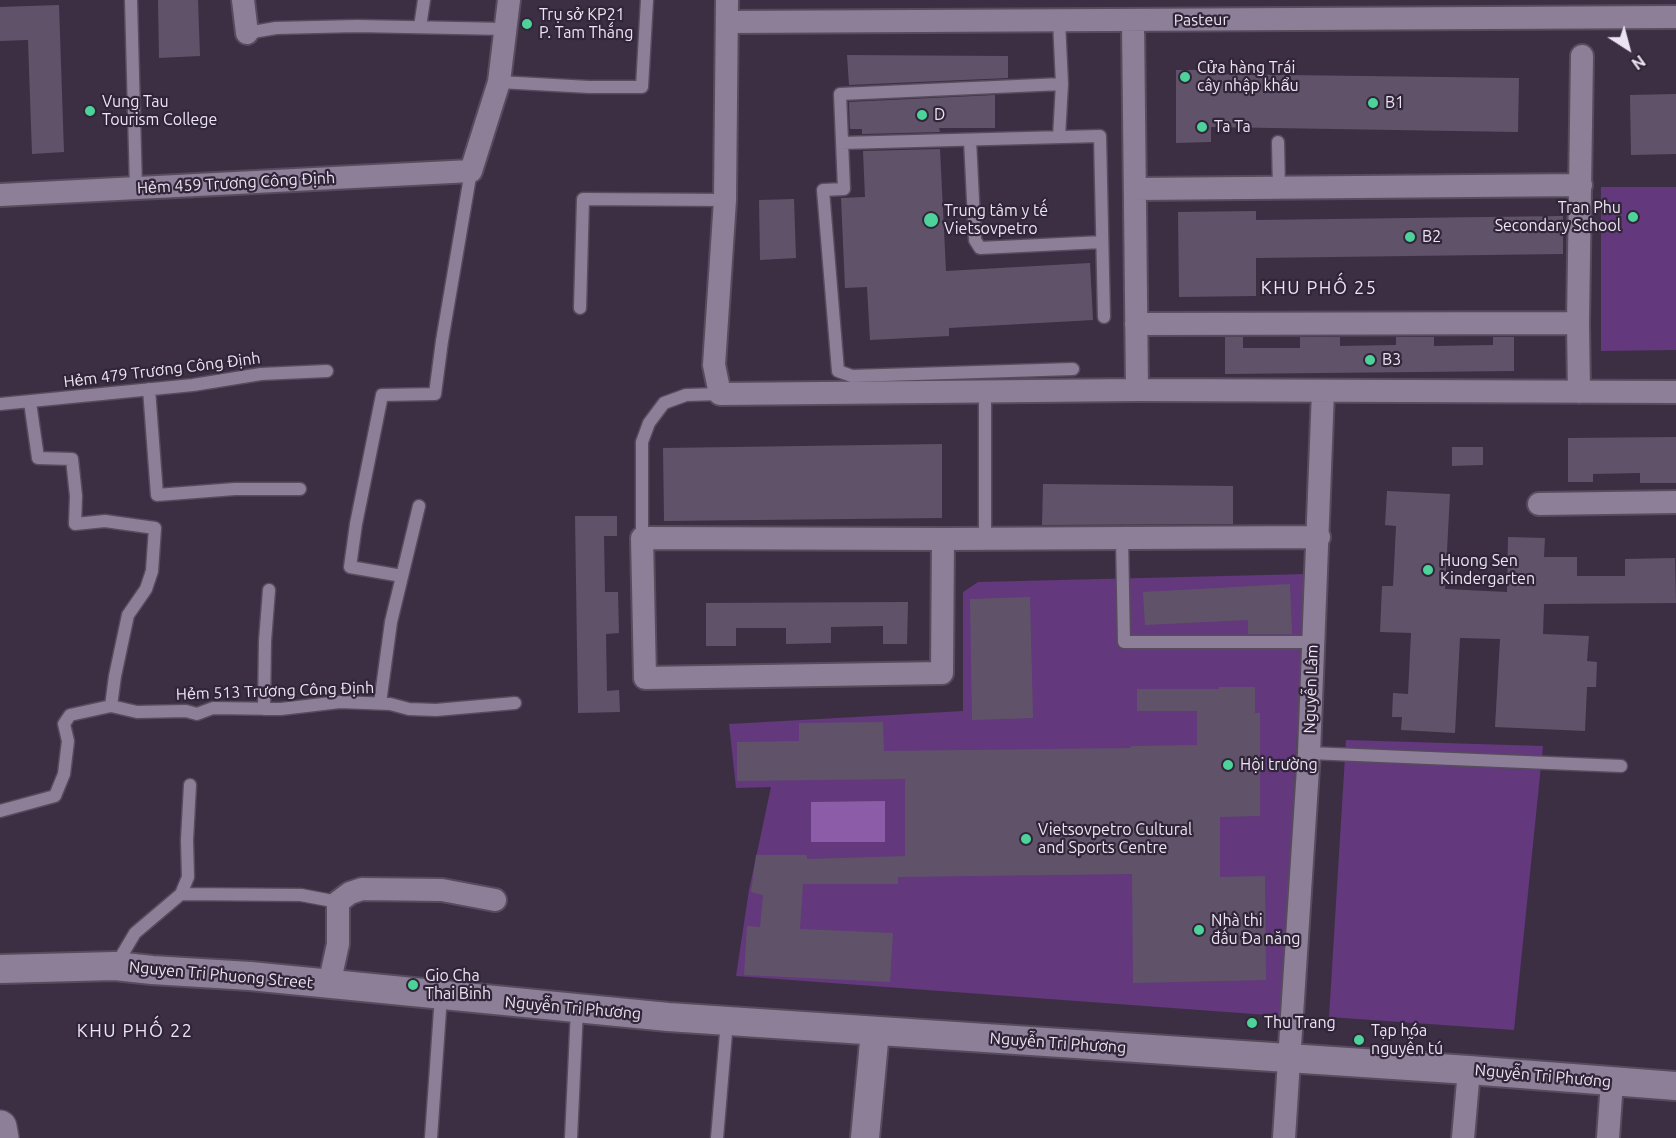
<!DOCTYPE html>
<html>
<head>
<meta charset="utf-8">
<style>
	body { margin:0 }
	#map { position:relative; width:1676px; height:1138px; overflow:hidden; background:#3c2f44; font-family:Ubuntu,sans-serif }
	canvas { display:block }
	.north { position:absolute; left:1598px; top:18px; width:60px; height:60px; -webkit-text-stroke:4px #312539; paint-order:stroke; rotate:144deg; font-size:16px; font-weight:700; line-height:24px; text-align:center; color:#ece4f2 }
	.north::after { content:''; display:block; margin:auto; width:21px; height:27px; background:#ece4f2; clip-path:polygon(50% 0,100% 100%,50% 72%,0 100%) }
</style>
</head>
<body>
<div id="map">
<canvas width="1676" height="1138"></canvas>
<div class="north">N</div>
</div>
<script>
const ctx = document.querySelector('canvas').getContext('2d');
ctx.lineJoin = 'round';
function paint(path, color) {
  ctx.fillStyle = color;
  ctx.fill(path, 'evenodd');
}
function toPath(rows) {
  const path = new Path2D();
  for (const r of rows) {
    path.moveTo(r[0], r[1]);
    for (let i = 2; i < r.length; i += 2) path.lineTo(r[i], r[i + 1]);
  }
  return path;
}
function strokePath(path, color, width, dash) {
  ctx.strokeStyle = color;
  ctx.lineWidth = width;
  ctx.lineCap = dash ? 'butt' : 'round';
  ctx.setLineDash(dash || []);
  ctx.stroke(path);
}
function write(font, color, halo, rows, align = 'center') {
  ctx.font = font + ' Ubuntu,sans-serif';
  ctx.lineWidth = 4.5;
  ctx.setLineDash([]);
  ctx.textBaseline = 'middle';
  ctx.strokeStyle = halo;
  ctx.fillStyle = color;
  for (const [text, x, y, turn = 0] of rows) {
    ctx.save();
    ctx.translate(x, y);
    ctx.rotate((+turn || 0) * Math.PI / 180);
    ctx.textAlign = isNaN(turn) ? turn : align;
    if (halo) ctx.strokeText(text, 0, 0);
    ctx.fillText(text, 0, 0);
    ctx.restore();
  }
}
const green = toPath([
	[1601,187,1676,187,1676,350,1601,351],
	[1306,574,1281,1016,736,976,749,890,771,787,736,788,729,724,963,711,963,592,978,582],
	[1346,740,1543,746,1514,1030,1329,1017]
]);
const water = toPath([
	[885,801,885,842,811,842,811,802]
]);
const building = toPath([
	[158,0,198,0,200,56,159,58],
	[59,5,64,152,32,154,28,40,0,41,0,7],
	[847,55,1008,56,1008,78,849,85],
	[1176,70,1210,70,1210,74,1519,78,1518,132,1211,127,1211,142,1176,143],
	[1676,94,1676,154,1631,155,1630,95],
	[995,95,995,128,939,128,940,132,862,134,862,129,850,129,849,102],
	[940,149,946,271,1090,263,1093,320,949,328,949,336,870,340,867,287,845,288,841,198,865,197,863,151],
	[794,199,796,258,760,260,759,200],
	[1256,211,1256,220,1563,216,1563,254,1256,258,1256,296,1179,297,1178,212],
	[1225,337,1243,337,1243,348,1300,348,1300,337,1340,337,1340,346,1396,345,1396,337,1434,337,1434,346,1493,345,1493,337,1514,337,1514,371,1225,374],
	[1676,437,1676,483,1640,483,1640,473,1593,474,1593,482,1568,482,1568,438],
	[942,444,942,518,664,521,663,448],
	[1452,447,1483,447,1483,465,1452,466],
	[1043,484,1233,486,1233,524,1042,525],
	[1387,491,1450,494,1445,589,1507,592,1508,537,1545,538,1544,557,1577,557,1577,576,1625,576,1625,559,1675,558,1676,603,1544,604,1543,634,1589,636,1587,661,1597,662,1596,687,1587,687,1585,731,1495,727,1500,639,1460,638,1455,733,1401,730,1402,717,1392,717,1393,693,1408,694,1411,633,1380,632,1382,586,1393,586,1396,526,1385,525],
	[575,516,617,516,617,536,604,536,605,592,618,592,619,633,606,634,607,691,619,690,620,712,578,713],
	[1290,584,1292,634,1248,634,1248,620,1145,625,1143,592],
	[1030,597,1033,718,972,720,970,599],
	[908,602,907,644,883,644,883,626,831,627,831,643,786,644,786,628,736,628,736,646,706,646,706,603],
	[1219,687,1255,687,1255,713,1260,713,1260,816,1220,817,1220,877,1265,876,1266,980,1133,983,1132,874,898,877,898,884,803,884,800,929,893,933,890,982,744,975,747,926,760,927,763,895,751,892,756,855,807,855,807,859,905,856,905,779,737,781,737,742,799,741,799,723,883,722,884,751,1131,748,1131,746,1197,745,1197,711,1137,711,1137,689,1219,689]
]);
const service = toPath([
	[131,0,136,188],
	[1059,21,1062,84,1059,137],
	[420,27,424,0],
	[247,33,276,28,357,26,505,29],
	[499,82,589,87,642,87,647,0],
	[1062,84,840,94,844,189,823,190,838,371,852,376,1073,369],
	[970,140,975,240,980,248,1102,242],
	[1278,142,1279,188],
	[842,143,1100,136,1104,317],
	[580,308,583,199,725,200],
	[149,389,157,495,235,489,300,489],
	[30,402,38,458,72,459,76,496,75,524,105,521,155,528,152,571,146,589,128,615,115,676,111,706],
	[0,404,193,385,261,374,327,371],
	[642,538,642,442,649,423,664,403,686,395,720,394],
	[985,538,985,393],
	[1122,538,1124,642,1313,642],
	[402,576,350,567,356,524,382,395,435,394,442,341,471,171],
	[380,703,391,622,419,506],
	[264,709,265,641,269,590],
	[1309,753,1621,766],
	[0,811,55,796,64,774,68,741,64,724,70,715,111,706,137,712,186,711,197,714,213,708,281,709,340,702,390,704,409,709,436,710,515,703],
	[181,894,188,877,187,840,190,785],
	[116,965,135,933,181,894,301,895,338,902],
	[431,1138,441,996],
	[571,1138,577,1009],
	[717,1138,727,1021]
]);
const minor = toPath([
	[243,0,247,33],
	[727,0,725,200,714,365,720,394,1137,390,1676,392],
	[1133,21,1137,390],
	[727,22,1676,17],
	[1136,189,1581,185],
	[0,195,471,171,499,82,509,0],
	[1136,324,1578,323],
	[1579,392,1578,323,1582,56],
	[1539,504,1676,502],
	[943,539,942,673,645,678,642,538,943,539,1319,537],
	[329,985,338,944,338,902,350,893,362,889,442,890,495,900],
	[1284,1138,1309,753,1323,391],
	[1463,1138,1469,1070],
	[1608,1138,1612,1082]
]);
const tertiary = toPath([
	[0,969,115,966,152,970,250,976,668,1017,1469,1070,1676,1086],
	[865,1138,875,1031]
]);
const secondary = toPath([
	[0,1127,2,1138]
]);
const markers = [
	[527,24,6,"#4dd39a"],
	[1185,77,6,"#4dd39a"],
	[1373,103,6,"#4dd39a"],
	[90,111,6,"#4dd39a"],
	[922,115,6,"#4dd39a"],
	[1202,127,6,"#4dd39a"],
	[1633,217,6,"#4dd39a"],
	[931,220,8,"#4dd39a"],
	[1410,237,6,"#4dd39a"],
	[1370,360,6,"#4dd39a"],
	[1428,570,6,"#4dd39a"],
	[1228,765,6,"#4dd39a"],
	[1026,839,6,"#4dd39a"],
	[1199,930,6,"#4dd39a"],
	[413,985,6,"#4dd39a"],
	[1252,1023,6,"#4dd39a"],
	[1359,1040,6,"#4dd39a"]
];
const poiNames = [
	["Trụ sở KP21",539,15],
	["P. Tam Thắng",539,33],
	["Cửa hàng Trái",1197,68],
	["cây nhập khẩu",1197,86],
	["Vung Tau",102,102],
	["Tourism College",102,120],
	["B1",1385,103],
	["D",934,115],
	["Ta Ta",1214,127],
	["Tran Phu",1621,208,"right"],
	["Secondary School",1621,226,"right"],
	["Trung tâm y tế",944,211],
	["Vietsovpetro",944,229],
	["B2",1422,237],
	["B3",1382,360],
	["Huong Sen",1440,561],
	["Kindergarten",1440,579],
	["Hội trường",1240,765],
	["Vietsovpetro Cultural",1038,830],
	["and Sports Centre",1038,848],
	["Nhà thi",1211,921],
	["đấu Đa năng",1211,939],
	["Gio Cha",425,976],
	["Thai Binh",425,994],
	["Thu Trang",1264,1023],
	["Tạp hóa",1371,1031],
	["nguyễn tú",1371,1049]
];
const streetNames = [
	["Pasteur",1201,20,-1],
	["Hẻm 459 Trương Công Định",236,183,-3],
	["Hẻm 479 Trương Công Định",162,370,-7],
	["Nguyễn Lâm",1311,689,-88],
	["Hẻm 513 Trương Công Định",275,691,-2],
	["Nguyen Tri Phuong Street",221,975,5],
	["Nguyễn Tri Phương",573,1008,5],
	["Nguyễn Tri Phương",1058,1043,4],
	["Nguyễn Tri Phương",1543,1076,5]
];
const neighbourhoodNames = [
	["KHU PHỐ 25",1319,288],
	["KHU PHỐ 22",135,1031]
];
paint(green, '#63387c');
paint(water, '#8c5ca9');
paint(building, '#605369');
strokePath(service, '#574c5e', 15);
strokePath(minor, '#574c5e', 26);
strokePath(tertiary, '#574c5e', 32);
strokePath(secondary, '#574c5e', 36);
strokePath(service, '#8d7f97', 12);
strokePath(minor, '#8d7f97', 22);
strokePath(tertiary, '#8d7f97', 28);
strokePath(secondary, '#8d7f97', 33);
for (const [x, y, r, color] of markers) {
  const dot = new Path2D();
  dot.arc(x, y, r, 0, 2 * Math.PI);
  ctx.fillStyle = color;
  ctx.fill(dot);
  strokePath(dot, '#312539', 2);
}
write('16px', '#ece4f2', '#312539', poiNames, 'left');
write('16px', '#ece4f2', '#312539', streetNames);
ctx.letterSpacing = '1.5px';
write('18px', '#ece4f2', '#312539', neighbourhoodNames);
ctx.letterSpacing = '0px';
</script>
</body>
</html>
